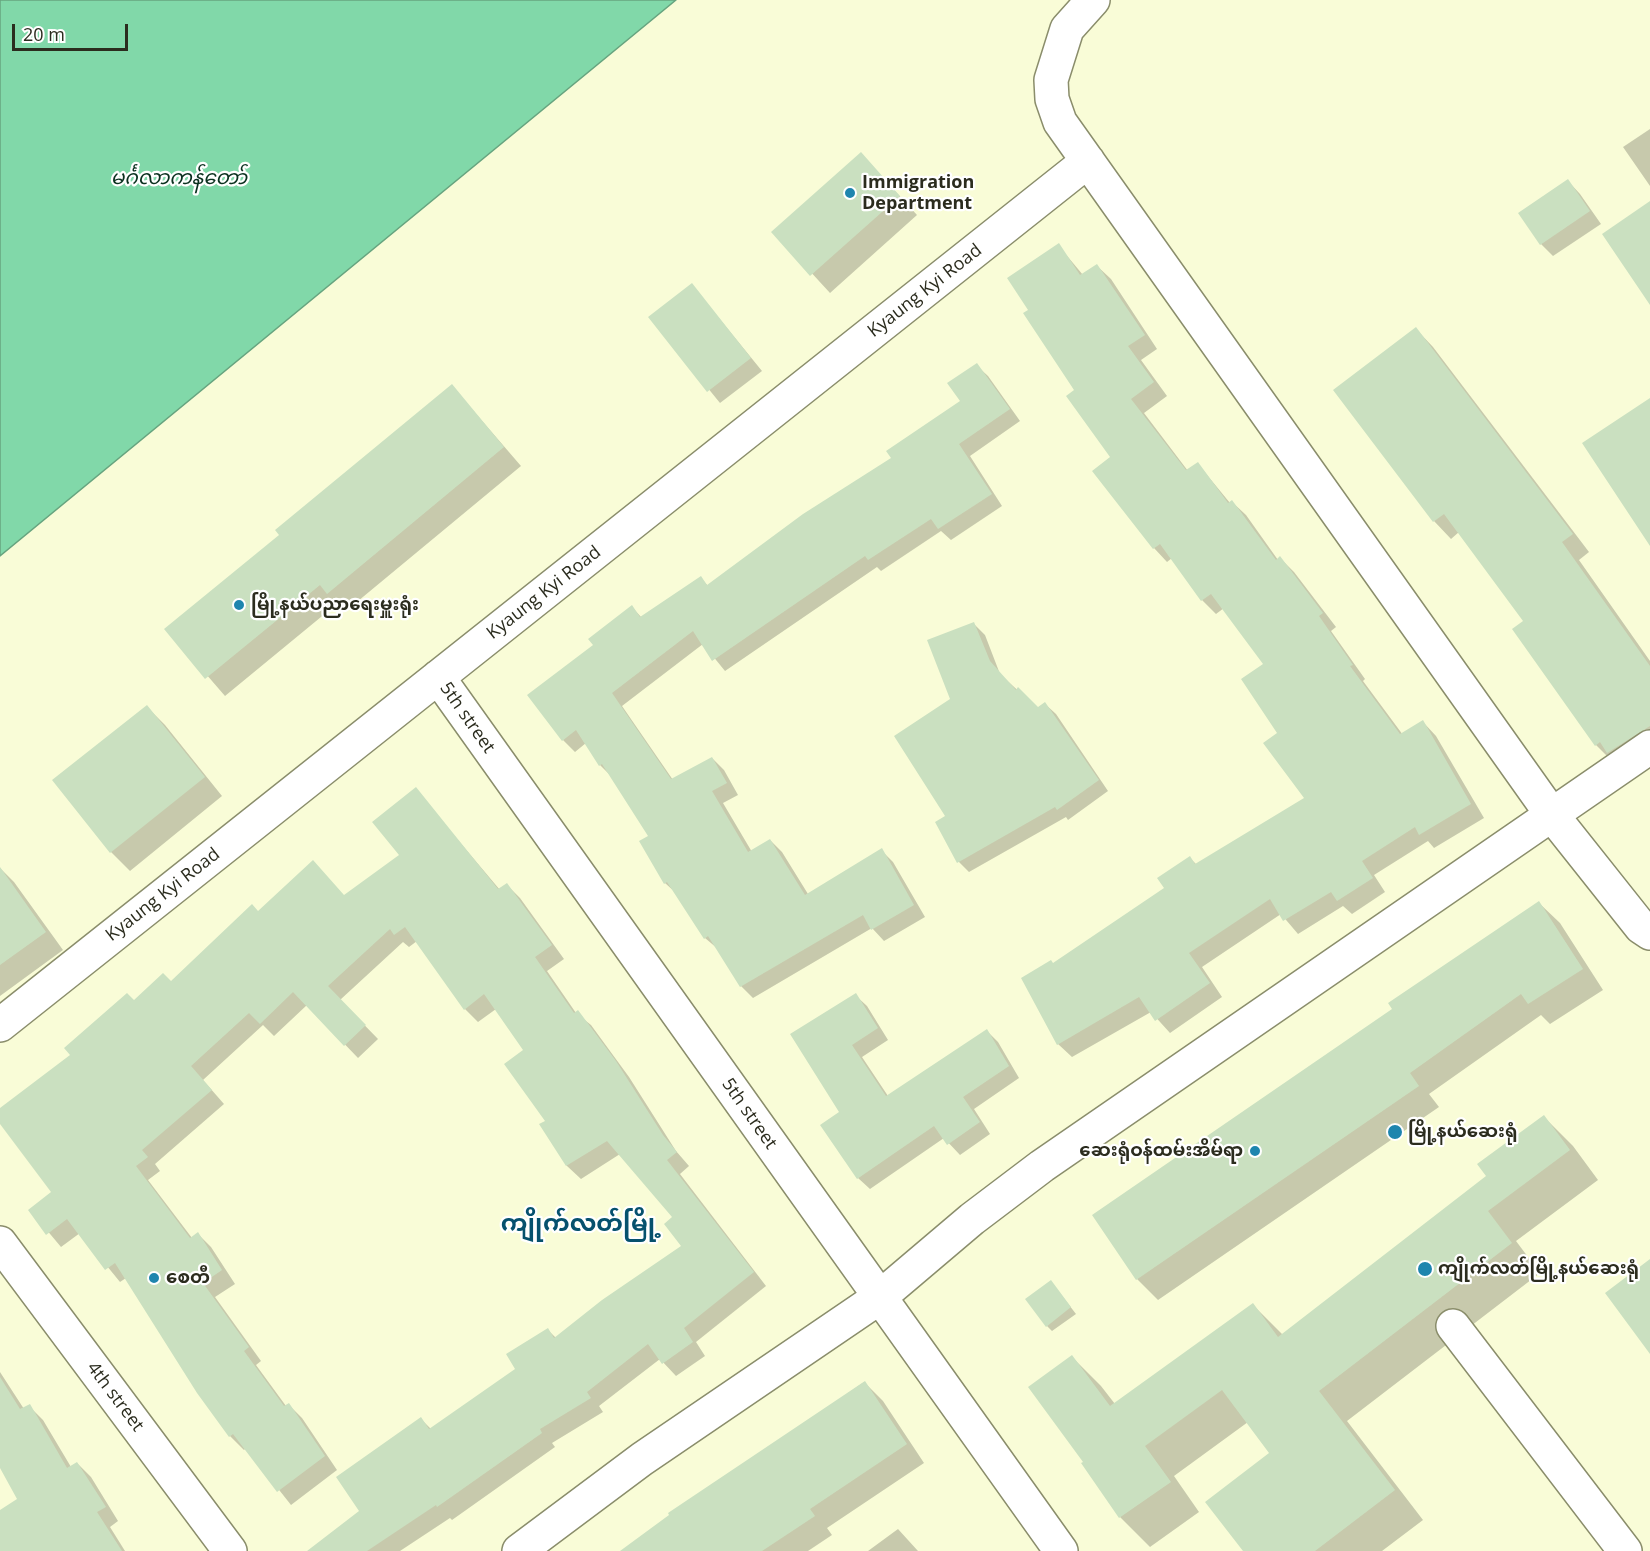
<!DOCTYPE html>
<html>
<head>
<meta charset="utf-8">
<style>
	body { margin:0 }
	#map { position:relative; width:1650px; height:1551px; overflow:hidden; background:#f9fcd7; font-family:"Open Sans",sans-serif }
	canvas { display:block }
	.scale { position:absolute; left:12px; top:24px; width:116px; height:27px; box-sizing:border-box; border:3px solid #2b2c1e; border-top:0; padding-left:8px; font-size:18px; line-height:21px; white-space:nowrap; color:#2b2c1e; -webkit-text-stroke:4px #fff; paint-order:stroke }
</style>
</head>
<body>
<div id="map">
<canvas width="1650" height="1551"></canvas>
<div class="scale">20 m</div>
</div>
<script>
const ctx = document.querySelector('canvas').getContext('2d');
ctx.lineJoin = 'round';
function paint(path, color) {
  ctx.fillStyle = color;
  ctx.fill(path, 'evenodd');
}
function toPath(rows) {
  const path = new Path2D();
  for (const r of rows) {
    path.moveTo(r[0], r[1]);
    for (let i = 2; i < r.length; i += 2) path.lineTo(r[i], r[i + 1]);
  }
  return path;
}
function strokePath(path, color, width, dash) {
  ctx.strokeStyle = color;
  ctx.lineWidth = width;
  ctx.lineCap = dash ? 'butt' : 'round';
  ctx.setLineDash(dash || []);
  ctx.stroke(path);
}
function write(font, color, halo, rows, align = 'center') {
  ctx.font = font + ' "Open Sans","Noto Sans Myanmar",sans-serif';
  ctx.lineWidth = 4.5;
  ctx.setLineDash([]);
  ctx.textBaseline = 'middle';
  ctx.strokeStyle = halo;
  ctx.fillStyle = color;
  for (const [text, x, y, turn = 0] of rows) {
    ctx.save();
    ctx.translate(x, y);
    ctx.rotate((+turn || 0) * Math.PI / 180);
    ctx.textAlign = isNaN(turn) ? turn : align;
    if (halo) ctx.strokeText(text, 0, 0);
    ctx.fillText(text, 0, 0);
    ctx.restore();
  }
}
const water = toPath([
	[0,0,676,0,0,556,0,0]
]);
const shadow = toPath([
	[1650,129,1650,186,1623,147],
	[861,154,917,215,830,293,774,232],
	[1568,181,1580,194,1601,224,1553,256,1541,244],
	[1058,245,1083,275,1097,266,1111,279,1157,349,1141,360,1167,396,1144,413,1188,471,1198,464,1230,503,1232,502,1246,515,1278,560,1280,558,1294,572,1336,627,1331,631,1365,679,1363,681,1403,735,1423,722,1436,736,1484,818,1434,848,1428,841,1374,875,1385,892,1352,914,1343,906,1298,934,1281,914,1202,967,1222,997,1170,1033,1151,1012,1072,1057,1058,1044,1053,965,1166,888,1190,858,1197,865,1306,798,1279,733,1265,664,1224,608,1216,614,1202,600,1172,558,1167,562,1154,548,1112,458,1030,310],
	[692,285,762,371,720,403,650,317],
	[1416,329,1433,347,1589,552,1579,560,1650,661,1650,754,1613,762,1596,745,1525,621,1459,532,1451,539,1434,521],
	[976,365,988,376,1020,421,970,456,1002,506,951,540,941,531,881,571,877,567,725,671,703,644,622,706,673,780,712,758,724,770,738,795,723,803,752,852,770,840,782,852,808,894,881,850,893,862,925,917,884,941,872,928,753,998,741,986,718,949,705,938,676,893,665,883,650,836,612,777,600,765,586,743,575,752,563,740,595,646,632,607,642,618,701,578,708,586,893,459,962,402],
	[452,386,521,466,346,611,338,603,225,696,167,629,281,536],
	[974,624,985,635,1000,674,1038,709,1045,704,1056,714,1108,791,1068,820,1066,817,969,872,959,862,947,817,951,700],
	[147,707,165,725,222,796,130,871,111,852,54,781],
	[415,789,500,890,507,885,520,898,564,959,547,971,576,1013,591,1025,629,1077,676,1151,689,1166,680,1174,766,1286,696,1342,705,1356,676,1376,660,1359,599,1406,603,1412,552,1443,555,1447,452,1520,450,1518,400,1551,311,1551,361,1512,421,1419,431,1429,517,1369,548,1330,556,1338,683,1247,674,1218,620,1154,581,1179,567,1166,542,1125,547,1121,525,1050,496,1009,478,1022,465,1009,417,941,409,947,403,942,340,1000,378,1039,358,1058,307,1005,274,1036,263,1025,203,1080,224,1104,155,1164,160,1171,148,1180,192,1238,198,1234,211,1247,235,1284,215,1297,261,1361,256,1365,286,1406,289,1405,302,1418,337,1470,291,1505,246,1448,244,1450,230,1436,126,1278,120,1282,80,1233,61,1247,30,1210,53,1192,0,1122,0,1110,72,1055,134,1002,171,983,258,913,345,896,401,855],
	[0,868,14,882,63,950,0,996],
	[1539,903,1560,923,1603,990,1550,1024,1541,1015,1429,1094,1439,1107,1158,1300,1137,1279,1394,1009],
	[855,995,867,1006,888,1040,862,1057,888,1096,987,1031,998,1042,1019,1078,974,1109,990,1134,960,1155,944,1138,870,1189,858,1178,841,1113],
	[1544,1117,1573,1146,1598,1180,1516,1241,1540,1273,1347,1421,1423,1520,1382,1551,1245,1551,1271,1454,1248,1422,1174,1476,1199,1512,1150,1547,1120,1517,1083,1464,1085,1462,1072,1357,1101,1386,1115,1404,1253,1305,1283,1335,1488,1177],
	[1056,1288,1076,1314,1052,1331,1047,1326],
	[0,1372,24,1409,29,1406,43,1420,71,1467,77,1463,91,1477,118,1521,110,1527,125,1551,0,1551,0,1512,19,1499,0,1465],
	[864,1382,883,1401,924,1463,827,1528,832,1535,808,1551,622,1551],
	[898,1529,918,1551,868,1551]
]);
const building = toPath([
	[861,152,900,196,810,276,771,232],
	[1568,179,1590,211,1540,245,1518,213],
	[1650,201,1650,305,1602,234],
	[1059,243,1080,275,1097,264,1145,335,1128,346,1154,382,1131,399,1186,470,1198,462,1228,503,1232,500,1276,560,1280,556,1323,613,1319,616,1353,665,1350,666,1400,734,1423,720,1471,804,1419,835,1415,827,1362,861,1373,878,1337,901,1331,892,1283,921,1270,899,1189,953,1210,983,1155,1021,1139,997,1057,1045,1021,978,1051,960,1053,963,1164,888,1157,878,1190,856,1195,864,1304,798,1263,743,1277,733,1241,679,1263,664,1211,594,1201,601,1160,544,1153,549,1092,471,1110,457,1066,396,1074,390,1023,313,1028,310,1007,278],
	[692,283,751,358,707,392,648,317],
	[1416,327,1573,534,1562,542,1650,666,1650,726,1607,753,1600,742,1595,746,1512,629,1523,621,1444,514,1433,522,1333,390],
	[977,363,1010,409,959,444,992,494,938,529,931,519,868,560,865,556,712,661,693,631,612,693,671,779,712,757,727,783,712,791,748,852,770,839,805,895,882,848,914,905,871,930,863,915,740,987,708,936,704,939,667,882,664,884,639,841,648,836,602,764,599,766,576,730,562,741,527,695,593,645,588,639,632,605,640,617,701,576,707,585,803,514,891,458,886,451,960,401,947,383],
	[452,384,504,447,327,594,320,585,205,679,164,629,279,535,275,530],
	[1650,398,1650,546,1582,443],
	[974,622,990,661,1016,690,1018,687,1038,707,1045,702,1099,780,1057,810,1055,807,957,863,935,822,945,816,894,736,950,699,927,640],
	[147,705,205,777,110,853,52,780],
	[416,787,498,889,507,883,552,945,535,957,574,1013,578,1010,616,1061,663,1135,677,1152,667,1160,754,1272,684,1328,693,1342,662,1364,648,1344,587,1392,591,1398,540,1429,542,1433,437,1507,436,1505,367,1551,307,1551,359,1511,336,1477,421,1417,429,1429,515,1369,506,1354,548,1328,554,1338,602,1300,681,1246,664,1224,672,1217,607,1141,566,1166,539,1124,545,1121,504,1064,523,1050,484,994,464,1010,405,927,394,935,390,929,328,986,366,1025,344,1046,293,992,260,1024,249,1013,191,1066,212,1090,142,1150,148,1157,136,1166,190,1238,198,1232,222,1270,203,1283,249,1347,244,1351,284,1406,289,1403,325,1456,277,1492,233,1434,229,1437,197,1393,115,1263,105,1270,67,1219,46,1235,28,1210,51,1192,0,1124,0,1108,70,1055,64,1048,127,993,134,1000,163,973,171,981,252,904,258,911,313,860,344,895,399,855,372,822],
	[0,867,46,932,0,965],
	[1539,901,1583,969,1528,1004,1521,994,1410,1073,1419,1086,1136,1280,1092,1215,1392,1009,1388,1003],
	[856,993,878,1028,852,1045,886,1096,987,1029,1009,1066,963,1097,980,1122,947,1145,934,1126,857,1179,820,1125,839,1112,790,1034],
	[1544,1115,1570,1150,1488,1211,1512,1243,1319,1391,1395,1490,1315,1551,1243,1551,1205,1502,1269,1453,1222,1390,1145,1446,1171,1482,1119,1518,1081,1463,1083,1462,1028,1387,1072,1355,1110,1406,1253,1303,1278,1337,1486,1176,1477,1164],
	[1650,1259,1650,1354,1605,1293],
	[1051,1280,1071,1307,1046,1327,1025,1299],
	[0,1377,20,1409,30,1404,67,1468,77,1462,106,1507,97,1512,122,1551,0,1551,0,1510,17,1499,0,1468],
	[865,1381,907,1444,810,1509,815,1516,762,1551,620,1551,669,1515,668,1513]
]);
const minor = toPath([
	[1093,0,1067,29,1051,80,1052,99,1060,122,1552,815,1641,927,1650,933],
	[438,677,1061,1551],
	[0,1025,1088,161],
	[0,1243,230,1551],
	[1453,1326,1625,1551],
	[519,1551,642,1459,880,1297,972,1219,1042,1166,1650,747]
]);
const markers = [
	[850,193,6,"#1e85ae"],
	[239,605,6,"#1e85ae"],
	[1395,1132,8,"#1e85ae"],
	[1255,1151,6,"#1e85ae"],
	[1425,1269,8,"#1e85ae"],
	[154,1278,6,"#1e85ae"]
];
const poiNames = [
	["Immigration",862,183],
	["Department",862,204],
	["မြို့နယ်ပညာရေးမှူးရုံး",251,605],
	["မြို့နယ်ဆေးရုံ",1408,1132],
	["ဆေးရုံဝန်ထမ်းအိမ်ရာ",1243,1151,"right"],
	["ကျိုက်လတ်မြို့နယ်ဆေးရုံ",1438,1269],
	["စေတီ",166,1278]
];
const streetNames = [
	["Kyaung Kyi Road",925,291,-38],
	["Kyaung Kyi Road",544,593,-38],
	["5th street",467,718,55],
	["Kyaung Kyi Road",163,895,-38],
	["5th street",749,1114,55],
	["4th street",115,1397,53]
];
const waterNames = [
	["မင်္ဂလာကန်တော်",179,178]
];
const districtNames = [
	["ကျိုက်လတ်မြို့",581,1224]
];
paint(water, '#81d8a9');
strokePath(water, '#67a47f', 1.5);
paint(shadow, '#0003');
paint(building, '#cae0c0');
strokePath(minor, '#8a8d6b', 36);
strokePath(minor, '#fff', 33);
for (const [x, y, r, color] of markers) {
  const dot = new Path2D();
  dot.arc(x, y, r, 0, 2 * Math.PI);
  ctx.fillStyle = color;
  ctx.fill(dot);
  strokePath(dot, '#fff', 2);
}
write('bold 18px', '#2b2c1e', '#fff', poiNames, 'left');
write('18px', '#2b2c1e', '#fff', streetNames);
write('italic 20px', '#0a311f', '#fff', waterNames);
write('bold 24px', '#06516d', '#fff', districtNames);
</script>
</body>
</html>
